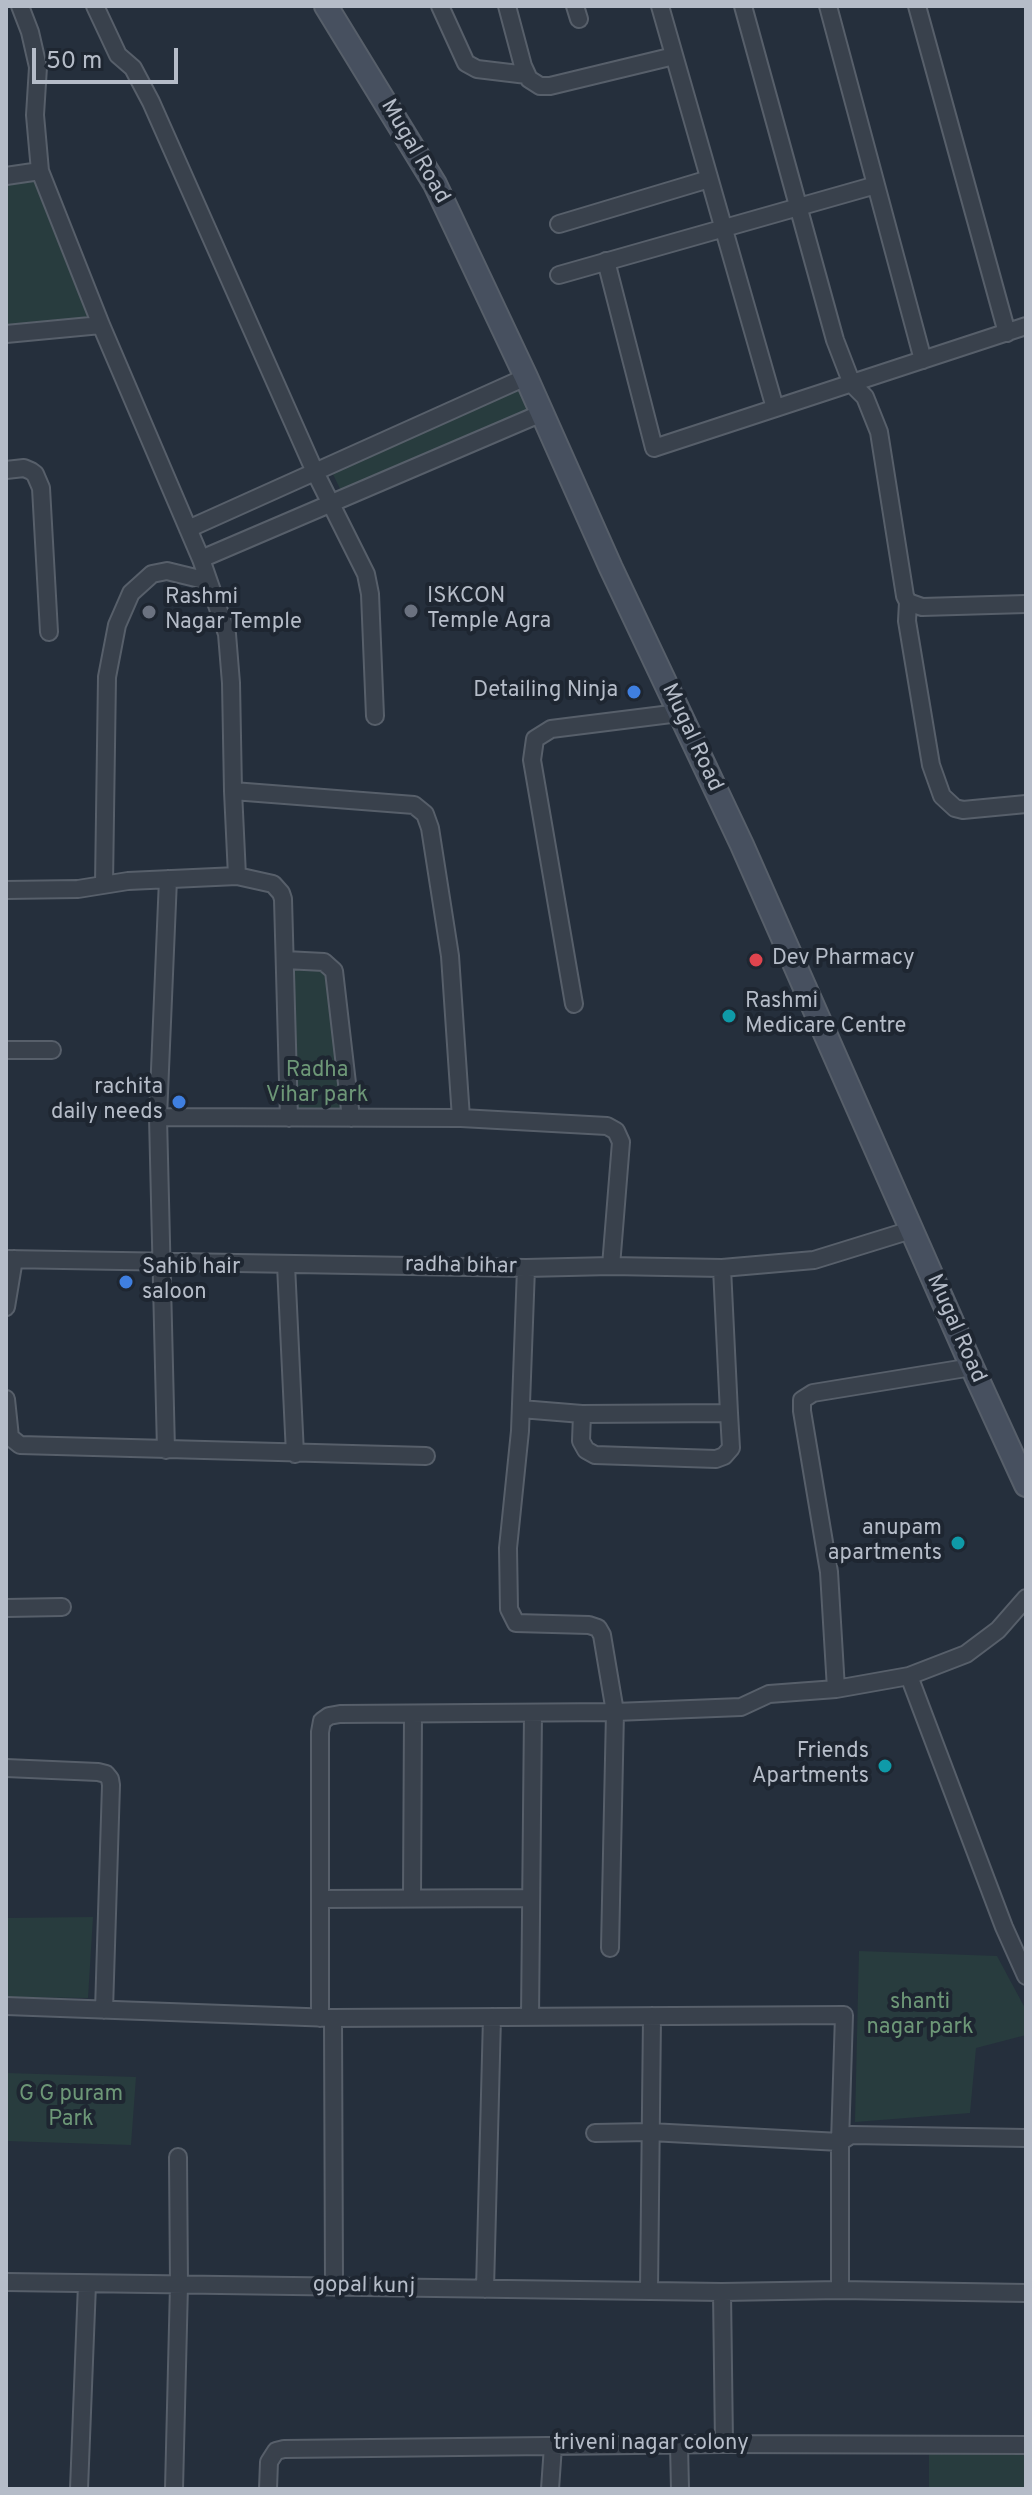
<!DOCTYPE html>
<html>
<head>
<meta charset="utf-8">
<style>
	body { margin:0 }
	#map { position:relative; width:1032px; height:2495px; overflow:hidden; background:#252f3c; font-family:Overpass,sans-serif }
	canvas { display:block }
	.frame { position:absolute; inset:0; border:8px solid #b5bcc8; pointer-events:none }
	.scale { position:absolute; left:32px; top:48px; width:146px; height:36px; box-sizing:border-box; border:4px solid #b5bcc8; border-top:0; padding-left:10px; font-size:24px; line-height:28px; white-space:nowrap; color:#b5bcc8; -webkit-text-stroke:6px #1e2631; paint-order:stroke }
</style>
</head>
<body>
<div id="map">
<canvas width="1032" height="2495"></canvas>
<div class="frame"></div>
<div class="scale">50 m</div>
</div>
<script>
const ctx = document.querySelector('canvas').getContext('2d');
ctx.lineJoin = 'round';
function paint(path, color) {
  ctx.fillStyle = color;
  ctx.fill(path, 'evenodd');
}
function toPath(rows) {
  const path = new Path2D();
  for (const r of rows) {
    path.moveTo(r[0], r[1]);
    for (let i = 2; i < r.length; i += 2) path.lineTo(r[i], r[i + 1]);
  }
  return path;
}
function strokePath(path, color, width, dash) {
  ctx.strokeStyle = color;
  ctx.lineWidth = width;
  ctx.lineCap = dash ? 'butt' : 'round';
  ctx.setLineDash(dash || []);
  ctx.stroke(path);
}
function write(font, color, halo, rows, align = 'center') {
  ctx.font = font + ' Overpass,sans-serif';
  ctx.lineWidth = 8;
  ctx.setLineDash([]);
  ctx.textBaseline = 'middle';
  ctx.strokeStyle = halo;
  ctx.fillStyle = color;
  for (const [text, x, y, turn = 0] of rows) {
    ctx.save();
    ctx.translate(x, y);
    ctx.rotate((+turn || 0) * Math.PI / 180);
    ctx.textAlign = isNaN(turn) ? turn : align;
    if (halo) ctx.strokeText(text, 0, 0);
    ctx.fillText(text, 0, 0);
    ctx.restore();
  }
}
const green = toPath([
	[40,171,101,325,6,334,6,181],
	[517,381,532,417,344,497,329,466],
	[285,960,329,964,351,1118,289,1118],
	[93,1917,88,1998,6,1997,6,1918],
	[859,1951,997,1956,1026,2010,1026,2035,976,2048,970,2113,855,2122],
	[6,2073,136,2077,131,2145,6,2141],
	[929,2445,1026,2445,1026,2489,929,2489]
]);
const street = toPath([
	[20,6,30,32,38,67,35,115,40,171,101,325,201,559,227,634,231,683,233,791,237,876],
	[95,6,118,55,133,68,151,102,315,472,366,574,370,594,375,716],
	[440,6,466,63,477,69,527,75],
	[507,6,523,66,529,79,540,86,550,86,674,56],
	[575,6,579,19],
	[660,6,775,408],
	[743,6,835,340,852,384,865,397,879,432,905,596,908,602,922,607,1026,604],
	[828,6,923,360],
	[917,6,1007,333],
	[6,176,40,171],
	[559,224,709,179],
	[606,261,654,448,1026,326],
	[559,275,876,185],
	[6,334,101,325],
	[6,470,24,468,31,471,35,474,41,488,49,632],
	[188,529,526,377],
	[201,559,542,413],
	[908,602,907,621,931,765,942,796,955,808,963,810,1026,804],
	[233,791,414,805,425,814,430,828,450,956,461,1118],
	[104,884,107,677,117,625,131,593,152,574,167,571,208,581],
	[6,890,78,889,128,881,237,876,273,884,281,893,283,899,289,1118],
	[285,960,324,962,334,971,351,1118],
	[574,1004,532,760,535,739,551,729,679,713],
	[6,1050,52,1050],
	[158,1117,461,1118,607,1126,616,1131,621,1142,611,1266],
	[6,1259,526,1268,611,1266,722,1268,814,1260,911,1230],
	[286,1265,295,1454],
	[526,1268,520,1431,508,1548,509,1609,516,1623,589,1625,598,1628,602,1635,615,1712,610,1948],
	[722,1268,729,1413,731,1448,724,1456,716,1459,595,1455,586,1450,581,1441,582,1414,729,1413],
	[6,1307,14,1259],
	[6,1399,10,1437,20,1445,426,1456],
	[521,1409,582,1414],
	[166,1450,158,1117,168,879],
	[6,1608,62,1607],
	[909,1676,1004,1927,1026,1976],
	[836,1689,829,1572,802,1411,802,1400,813,1393,972,1367],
	[6,1768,98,1772,106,1774,110,1779,111,1785,104,2010],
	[412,1898,413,1714],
	[322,1899,531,1898],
	[6,2006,333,2018,844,2015,840,2142,650,2132,595,2133],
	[530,2017,533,1713],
	[320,2018,320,1732,322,1721,329,1716,340,1714,615,1712,741,1707,769,1694,836,1689,909,1676,966,1654,998,1630,1026,1598],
	[333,2018,334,2287],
	[6,2282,722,2292,840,2290,840,2142,851,2135,1026,2138],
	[485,2289,492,2017],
	[840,2290,1026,2293],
	[649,2291,652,2016],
	[722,2292,724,2444],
	[679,2445,680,2489],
	[79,2489,87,2284],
	[174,2489,179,2285,178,2157],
	[268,2489,269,2462,276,2451,284,2449,724,2444,1026,2445],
	[550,2489,553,2446]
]);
const secondary = toPath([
	[326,6,435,184,526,377,611,568,742,845,972,1367,1026,1485]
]);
const markers = [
	[411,611,8,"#6b7280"],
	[149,612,8,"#6b7280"],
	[634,692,8,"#3f7fe0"],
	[756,960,8,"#e0444e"],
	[729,1016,8,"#0f9aa8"],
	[179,1102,8,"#3f7fe0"],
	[126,1282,8,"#3f7fe0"],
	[958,1543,8,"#0f9aa8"],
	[885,1766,8,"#0f9aa8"]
];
const streetNames = [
	["Mugal Road",414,152,60],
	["Mugal Road",691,738,65],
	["radha bihar",461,1267,1],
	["Mugal Road",955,1329,66],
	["gopal kunj",364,2287,1],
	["triveni nagar colony",651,2445]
];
const poiNames = [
	["ISKCON",427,598],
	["Temple Agra",427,623],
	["Rashmi",165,599],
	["Nagar Temple",165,624],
	["Detailing Ninja",618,692,"right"],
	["Dev Pharmacy",772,960],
	["Rashmi",745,1003],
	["Medicare Centre",745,1028],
	["rachita",163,1089,"right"],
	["daily needs",163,1114,"right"],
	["Sahib hair",142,1269],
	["saloon",142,1294],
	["anupam",942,1530,"right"],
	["apartments",942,1555,"right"],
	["Friends",869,1753,"right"],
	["Apartments",869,1778,"right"]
];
const parkNames = [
	["Radha",317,1072],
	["Vihar park",317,1097],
	["shanti",920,2004],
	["nagar park",920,2029],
	["G G puram",71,2096],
	["Park",71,2121]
];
paint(green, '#283c3e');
strokePath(street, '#575f6a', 20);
strokePath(secondary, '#575f6a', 26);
strokePath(street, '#39414c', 16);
strokePath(secondary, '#47505f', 22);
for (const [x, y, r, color] of markers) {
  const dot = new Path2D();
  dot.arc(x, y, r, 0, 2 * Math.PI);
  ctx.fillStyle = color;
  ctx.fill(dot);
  strokePath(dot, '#1e2631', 3);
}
write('22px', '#b5bcc8', '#1e2631', streetNames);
write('22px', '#b5bcc8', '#1e2631', poiNames, 'left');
write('22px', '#6d9777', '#1e2631', parkNames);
</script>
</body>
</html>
